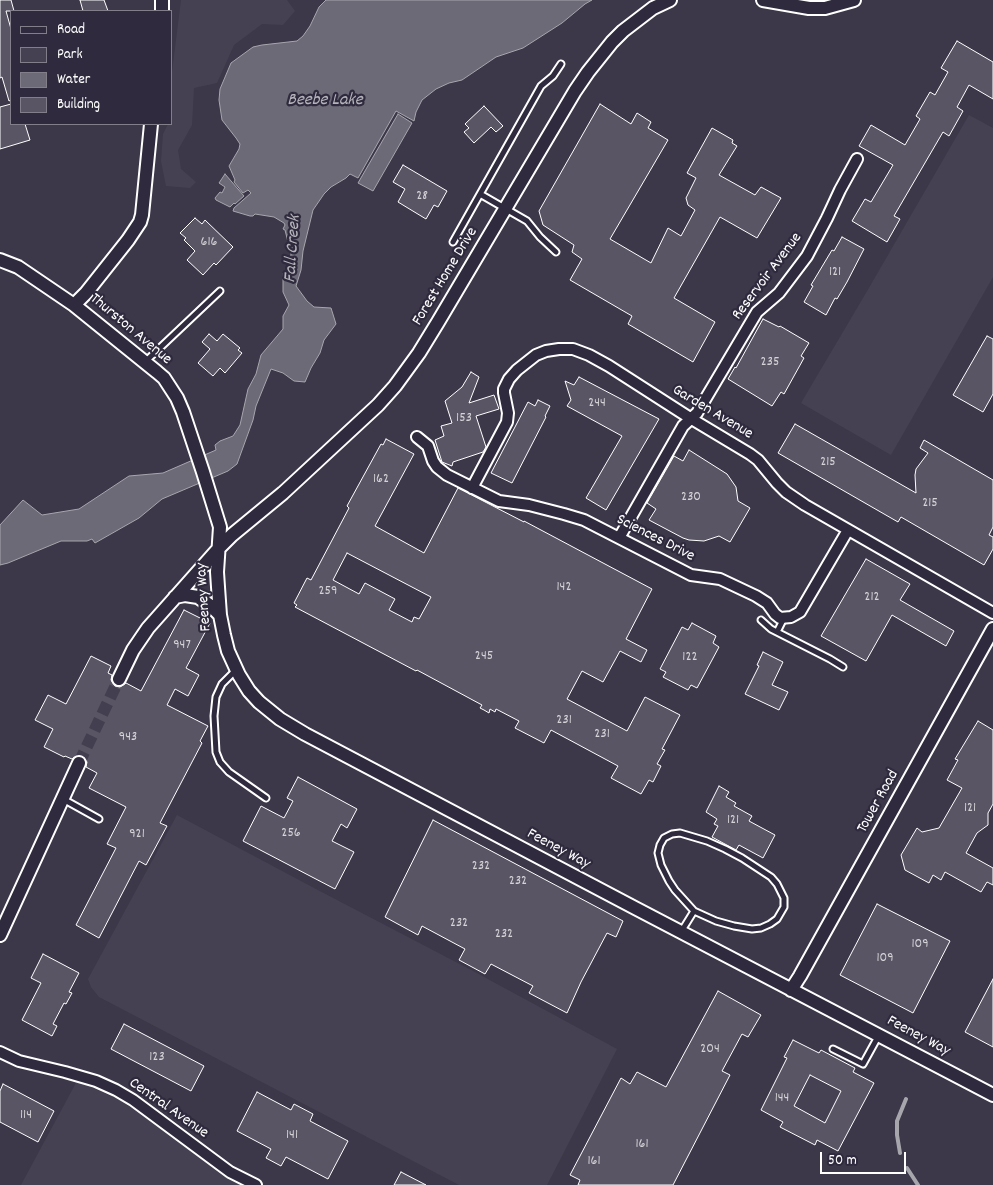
<!DOCTYPE html>
<html>
<head>
<meta charset="utf-8">
<style>
	body { margin:0 }
	#map { position:relative; width:993px; height:1185px; overflow:hidden; background:#2f2a3d; font-family:Dekko,sans-serif }
	canvas { display:block }
	.legend { position:absolute; left:10px; top:10px; width:162px; height:115px; box-sizing:border-box; background:#2f2a3d; border:1px solid #827f8b; margin:0; padding:6px 9px; list-style:none; font-size:15px; color:#fff }
	.legend li { display:flex; align-items:center; gap:10px; height:25px }
	.legend b { width:25px; border:1px solid #827f8b }
	.scale { position:absolute; left:820px; top:1152px; width:86px; height:22px; box-sizing:border-box; border:2px solid #fff; border-top:0; padding-left:6px; font-size:15px; line-height:18px; white-space:nowrap; color:#fff; -webkit-text-stroke:4px #2f2a3d; paint-order:stroke }
</style>
</head>
<body>
<div id="map">
<canvas width="993" height="1185"></canvas>
<ul class="legend">
<li><b style="height:6px;background:#2f2a3d"></b>Road</li>
<li><b style="height:14px;background:#464152"></b>Park</li>
<li><b style="height:14px;background:#6d6a77"></b>Water</li>
<li><b style="height:14px;background:#595564"></b>Building</li>
</ul>
<div class="scale">50 m</div>
</div>
<script>
const ctx = document.querySelector('canvas').getContext('2d');
ctx.lineJoin = 'round';
function paint(path, color) {
  ctx.fillStyle = color;
  ctx.fill(path, 'evenodd');
}
function toPath(rows) {
  const path = new Path2D();
  for (const r of rows) {
    path.moveTo(r[0], r[1]);
    for (let i = 2; i < r.length; i += 2) path.lineTo(r[i], r[i + 1]);
  }
  return path;
}
function strokePath(path, color, width, dash) {
  ctx.strokeStyle = color;
  ctx.lineWidth = width;
  ctx.lineCap = dash ? 'butt' : 'round';
  ctx.setLineDash(dash || []);
  ctx.stroke(path);
}
function write(font, color, halo, rows, align = 'center') {
  ctx.font = font + ' Dekko,sans-serif';
  ctx.lineWidth = 4.5;
  ctx.setLineDash([]);
  ctx.textBaseline = 'middle';
  ctx.strokeStyle = halo;
  ctx.fillStyle = color;
  for (const [text, x, y, turn = 0] of rows) {
    ctx.save();
    ctx.translate(x, y);
    ctx.rotate((+turn || 0) * Math.PI / 180);
    ctx.textAlign = isNaN(turn) ? turn : align;
    if (halo) ctx.strokeText(text, 0, 0);
    ctx.fillText(text, 0, 0);
    ctx.restore();
  }
}
const built = toPath([
	[0,0,993,0,993,1185,0,1185],
	[11,11,171,11,171,124,11,124]
]);
const green = toPath([
	[181,0,287,0,295,11,283,25,262,24,234,45,217,83,194,88,192,125,178,150,181,169,196,182,190,188,166,186,161,161,163,134,168,124,171,124,172,115,171,110,171,80],
	[969,115,993,128,993,277,891,455,801,403,866,293],
	[177,815,314,888,473,971,617,1049,547,1185,459,1185,99,997,91,987,88,979],
	[810,1075,841,1091,825,1123,794,1106],
	[77,1081,127,1103,208,1164,243,1185,21,1185]
]);
const water = toPath([
	[326,0,592,0,585,4,562,23,523,48,496,57,462,80,449,83,436,89,422,100,416,112,414,121,396,111,358,178,350,174,346,178,331,187,324,194,313,210,303,251,301,270,296,286,307,301,314,307,331,308,336,324,324,340,320,353,311,368,305,382,294,381,283,373,271,369,256,406,253,420,237,464,228,471,162,499,139,518,95,543,92,539,87,541,61,541,8,563,0,565,0,525,23,500,42,515,79,509,129,476,163,473,216,450,215,445,220,441,233,436,240,425,248,389,256,374,261,355,283,329,283,316,289,305,283,292,283,273,289,267,291,254,285,230,283,229,285,225,284,223,274,217,255,214,253,216,250,216,233,211,234,208,251,193,248,190,243,193,234,182,235,180,229,166,239,149,240,144,236,138,222,120,219,100,220,89,231,63,253,47,262,45,297,41,303,36,310,26,319,7,326,0],
	[398,114,412,123,373,191,358,183,398,114],
	[225,174,244,196,235,204,234,203,230,207,216,200,215,198,220,192,222,193,225,187,219,183,225,174]
]);
const stream = toPath([
	[900,1153,897,1135,897,1121,906,1099],
	[907,1168,918,1185]
]);
const building = toPath([
	[0,0,11,0,14,11,6,11,11,29,11,100,9,101,2,77,0,78,0,0],
	[80,0,104,0,108,11,83,11,80,0],
	[957,41,993,62,993,99,969,85,957,107,963,111,949,136,943,132,894,216,900,219,887,242,852,221,865,199,871,202,893,165,859,146,871,125,905,145,920,119,916,116,930,92,935,95,948,72,941,68,957,41],
	[11,104,11,124,25,124,30,140,0,149,0,107,11,104],
	[600,104,631,124,637,113,651,122,648,128,668,140,610,239,651,263,668,228,681,236,695,210,688,205,686,198,696,178,687,173,712,128,733,140,732,143,737,146,719,175,755,195,761,187,781,198,757,238,720,217,674,298,715,322,693,362,628,324,632,316,570,280,582,259,572,252,574,245,543,225,539,211,600,104],
	[484,106,503,126,496,132,491,127,474,143,464,132,469,128,465,124,484,106],
	[403,165,447,191,438,207,434,205,426,219,398,202,405,189,393,182,403,165],
	[195,218,202,224,205,220,233,247,216,265,214,263,203,275,187,260,195,251,184,240,186,238,180,233,195,218],
	[842,237,864,249,847,282,837,299,835,298,826,315,804,302,813,286,811,285,832,250,834,251,842,237],
	[763,319,779,327,780,326,809,343,801,356,804,358,784,394,781,392,772,406,728,379,735,367,736,368,763,319],
	[209,334,217,341,223,334,240,348,238,350,242,353,225,373,220,368,213,376,198,363,210,349,202,342,209,334],
	[987,336,993,339,993,394,983,412,953,395,987,336],
	[471,372,479,377,469,403,494,395,499,409,476,416,486,447,483,452,453,462,452,466,442,462,435,440,444,436,441,426,452,423,445,401,462,387,471,372],
	[579,377,659,419,606,510,586,498,622,436,567,406,571,400,565,381,574,385,579,377],
	[538,400,550,406,545,416,546,417,512,483,491,473,528,402,535,406,538,400],
	[795,424,916,493,915,475,916,469,928,453,920,448,924,440,993,480,993,527,989,535,993,537,993,549,984,565,901,517,898,522,778,453,795,424],
	[386,439,414,454,375,526,424,553,458,488,524,522,524,521,652,589,626,639,647,650,641,662,620,651,603,682,582,671,567,699,627,731,645,697,680,715,662,749,665,750,657,764,661,766,653,782,649,780,641,794,611,778,618,766,551,730,544,743,515,728,519,721,496,709,495,712,490,709,489,713,484,710,480,708,482,705,417,670,416,671,295,607,297,605,294,603,307,578,311,580,349,508,347,506,381,444,383,445,386,439],
	[347,553,431,597,419,619,414,617,412,622,389,610,395,599,365,583,359,594,333,580,347,553],
	[689,450,727,474,736,487,738,501,750,508,730,542,719,536,704,541,689,540,683,538,649,520,656,509,647,503,674,456,683,461,689,450],
	[866,559,910,584,900,600,954,631,946,646,892,615,866,661,821,636,866,559],
	[184,610,210,623,186,668,199,675,188,696,175,689,167,705,208,726,200,741,202,743,160,823,167,826,146,865,139,861,99,938,76,925,116,848,107,844,126,807,89,788,97,773,86,767,87,762,83,756,78,755,72,759,65,756,64,757,44,747,53,729,35,720,48,695,66,704,91,656,111,666,108,673,112,675,111,680,115,686,120,687,126,683,141,691,184,610],
	[692,623,716,636,713,643,719,647,697,688,691,685,688,690,663,677,666,672,660,669,682,627,688,630,692,623],
	[763,652,783,662,772,685,788,692,779,710,745,694,759,666,757,665,763,652],
	[978,721,993,730,993,804,988,813,988,825,977,833,966,853,993,868,993,885,987,882,981,892,945,872,941,880,933,875,929,883,905,870,901,855,917,828,922,832,939,828,962,788,947,780,958,760,955,759,978,721],
	[298,777,357,809,347,828,341,824,332,841,354,852,335,889,243,841,261,806,284,818,293,801,287,798,298,777],
	[719,786,729,792,726,797,736,803,734,806,752,816,749,821,775,835,763,858,739,845,736,850,712,837,718,826,714,824,717,819,706,812,719,786],
	[433,820,623,921,616,937,607,933,581,982,567,1013,529,993,533,986,491,964,485,974,459,960,465,949,422,926,418,935,385,917,433,820],
	[877,904,950,941,913,1013,840,975,877,904],
	[43,954,79,973,69,992,72,993,66,1004,64,1003,53,1024,57,1026,52,1036,22,1020,41,983,31,978,43,954],
	[993,979,993,1047,965,1032,993,979],
	[718,991,761,1015,748,1037,742,1034,722,1071,730,1075,673,1185,578,1185,580,1180,570,1175,621,1078,630,1084,637,1072,666,1087,718,991],
	[124,1024,204,1066,191,1091,111,1049,124,1024],
	[793,1040,819,1053,821,1050,855,1068,853,1072,874,1083,838,1151,817,1140,815,1145,780,1127,783,1122,761,1110,787,1058,784,1057,793,1040],
	[810,1075,841,1091,825,1123,794,1106,810,1075],
	[3,1084,54,1111,38,1142,0,1122,0,1091,3,1084],
	[257,1092,291,1110,294,1104,313,1114,310,1121,348,1141,328,1179,286,1157,281,1166,266,1158,271,1149,237,1131,257,1092],
	[401,1172,426,1185,394,1185,401,1172]
]);
const tertiaryTunnel = toPath([
	[79,763,119,679]
]);
const service = toPath([
	[480,194,527,221,540,237,556,252],
	[453,242,541,86,553,76,561,64],
	[146,361,220,291],
	[761,620,771,629,830,659,843,667],
	[777,632,784,618],
	[236,670,222,684,216,697,214,716,216,752,220,762,229,772,266,798],
	[63,799,99,819],
	[680,833,707,841,725,849,742,858,771,877,777,884,784,898,784,907,777,919,770,924,761,928,752,929,734,926,716,921,694,911,675,890,669,881,661,865,658,853,660,845,664,838,672,834,680,833],
	[681,932,694,911],
	[833,1049,863,1064,879,1035]
]);
const minor = toPath([
	[417,437,428,446,433,461,437,467,447,475,499,501,529,505,564,514,584,520,691,575,720,579,756,596,767,603,775,614,780,618,791,617,800,612,848,530],
	[472,488,507,422,508,413,504,393,504,389,509,379,517,370,536,355,546,351,559,349,573,349,589,355,609,366,690,418,750,454,758,460,777,483,786,492,805,505,993,613],
	[619,538,683,426,697,413,757,312,779,293,807,256,827,218,840,190,857,159],
	[0,1052,19,1061,65,1072,96,1081,116,1090,133,1100,230,1172,256,1185]
]);
const tertiary = toPath([
	[162,0,162,11],
	[763,0,809,8,825,8,854,0],
	[0,260,18,267,74,305,157,372,164,378,177,398,183,412,203,472,220,527,217,572,218,587,220,615,224,635,228,651,239,675,249,691,259,702,280,719,305,734,635,908,993,1095],
	[74,305,86,293,128,240,140,222,142,215,151,124],
	[175,597,185,595,198,597,212,607,220,615],
	[119,679,133,650,148,628,219,548,232,535,283,493,378,405,395,386,419,353,438,322,575,91,588,72,612,42,623,31,653,8,670,0],
	[0,935,79,763],
	[791,990,800,976,993,629]
]);
const numberNames = [
	["28",422,197],
	["616",209,243],
	["121",835,273],
	["235",770,363],
	["244",597,404],
	["153",464,419],
	["215",828,463],
	["162",381,480],
	["230",691,498],
	["215",930,504],
	["142",564,588],
	["259",328,592],
	["212",872,598],
	["947",182,646],
	["245",484,657],
	["122",690,658],
	["231",564,721],
	["231",602,735],
	["943",128,738],
	["121",970,809],
	["121",733,821],
	["256",291,834],
	["921",137,835],
	["232",481,867],
	["232",518,882],
	["232",459,924],
	["232",504,935],
	["109",920,945],
	["109",885,959],
	["204",710,1050],
	["123",157,1058],
	["144",782,1099],
	["114",26,1116],
	["141",292,1136],
	["161",642,1145],
	["161",594,1162]
];
const streetNames = [
	["Forest Home Drive",446,277,-59],
	["Reservoir Avenue",768,277,-53],
	["Thurston Avenue",130,330,40],
	["Garden Avenue",712,413,31],
	["Sciences Drive",655,539,27],
	["Feeney Way",205,597,-94],
	["Tower Road",879,802,-61],
	["Feeney Way",558,850,28],
	["Feeney Way",918,1037,28],
	["Central Avenue",168,1109,35]
];
const waterNames = [
	["Beebe Lake",325,102],
	["Fall Creek",294,249,-86]
];
paint(built, '#3c3749');
paint(green, '#464152');
paint(water, '#6d6a77');
strokePath(water, '#a7a6ad', 1);
strokePath(stream, '#a7a6ad', 4);
paint(building, '#595564');
strokePath(building, '#fff', 1);
strokePath(tertiaryTunnel, '#443f50', 12, [12, 6]);
strokePath(service, '#fff', 9);
strokePath(minor, '#fff', 14);
strokePath(tertiary, '#fff', 16);
strokePath(service, '#2f2a3d', 5);
strokePath(minor, '#2f2a3d', 10);
strokePath(tertiary, '#2f2a3d', 12);
write('14px', '#d6d4d8', null, numberNames);
write('16px', '#fff', '#2f2a3d', streetNames);
write('italic 18px', '#b6b4bb', '#2f2a3d', waterNames);
</script>
</body>
</html>
